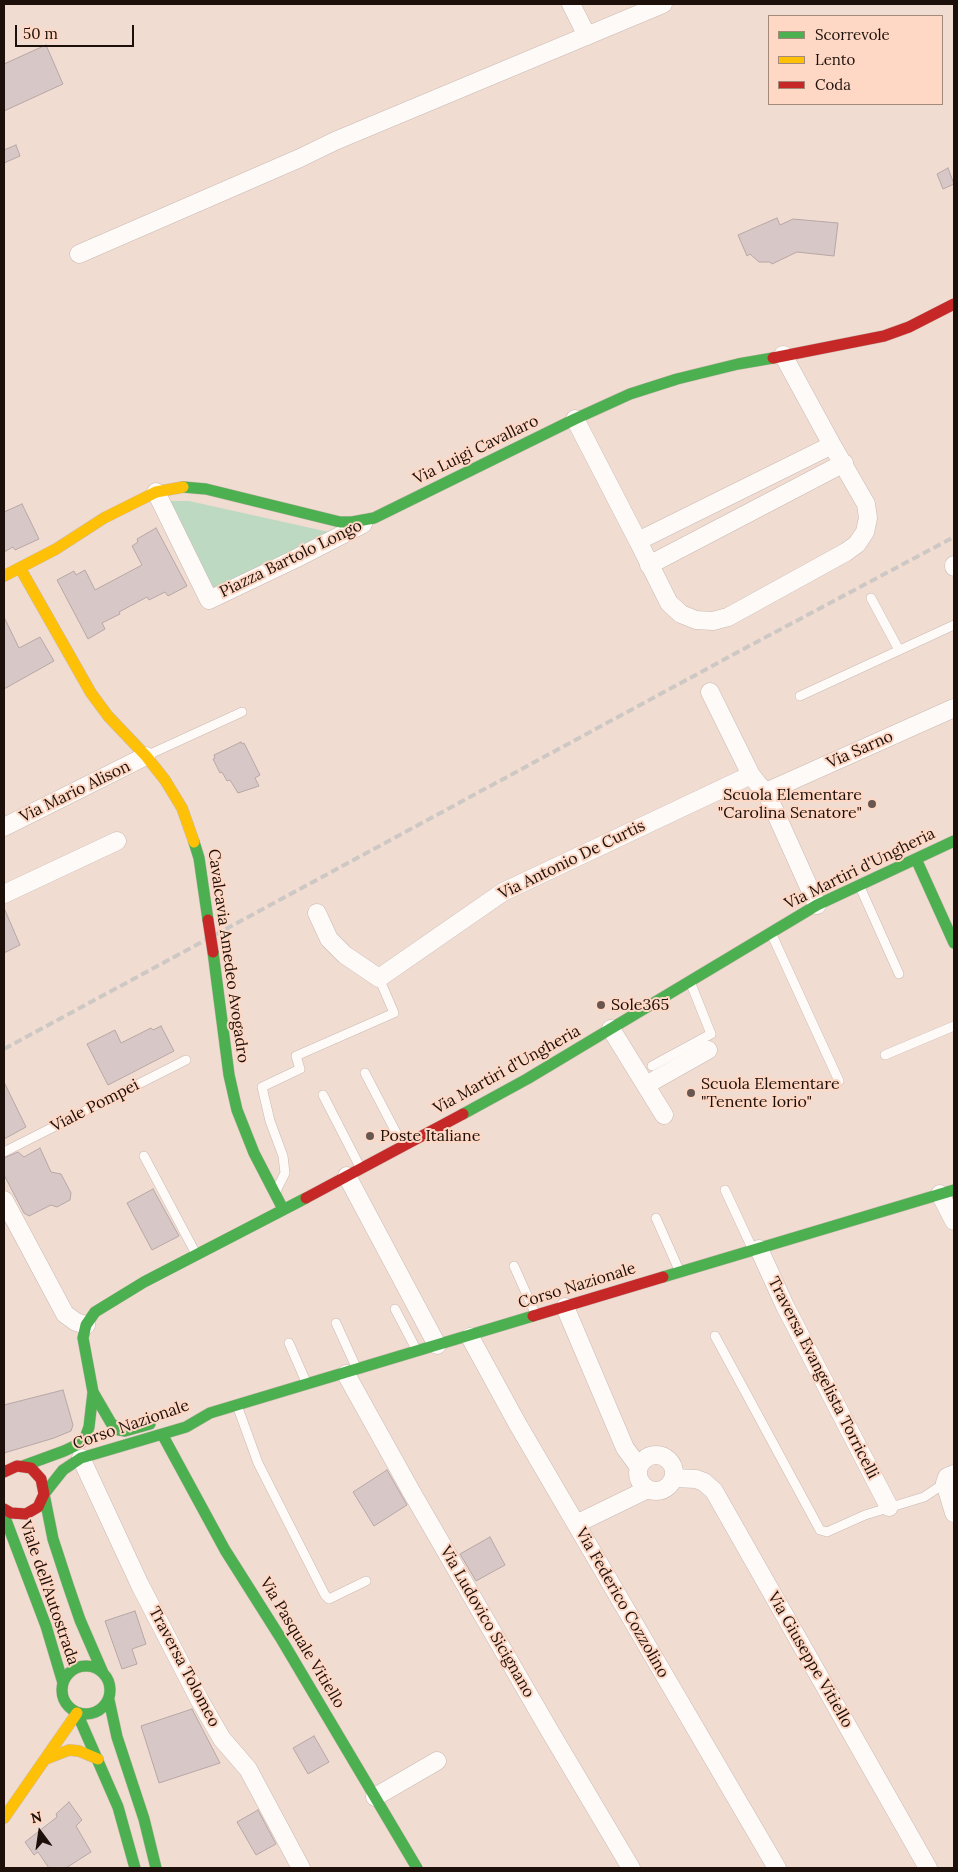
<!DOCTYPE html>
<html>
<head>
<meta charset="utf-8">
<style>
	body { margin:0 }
	#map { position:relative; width:958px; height:1872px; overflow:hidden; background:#f1dcd1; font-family:Lora,serif }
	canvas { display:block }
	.frame { position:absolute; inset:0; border:5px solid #1d100a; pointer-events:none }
	.legend { position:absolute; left:768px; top:15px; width:175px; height:90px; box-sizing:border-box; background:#fed8c4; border:1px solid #a4887a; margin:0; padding:6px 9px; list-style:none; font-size:15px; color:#1d100a }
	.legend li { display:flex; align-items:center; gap:10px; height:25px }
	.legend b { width:25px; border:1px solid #a4887a }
	.north { position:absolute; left:15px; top:1807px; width:50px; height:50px; -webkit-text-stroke:4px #fed8c4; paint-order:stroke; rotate:346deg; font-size:14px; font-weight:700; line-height:20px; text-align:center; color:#1d100a }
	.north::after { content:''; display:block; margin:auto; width:18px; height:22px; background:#1d100a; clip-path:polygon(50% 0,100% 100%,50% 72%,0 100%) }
	.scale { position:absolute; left:15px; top:25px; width:119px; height:22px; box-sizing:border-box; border:2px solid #1d100a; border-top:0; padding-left:6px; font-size:15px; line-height:18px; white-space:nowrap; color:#1d100a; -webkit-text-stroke:4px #fed8c4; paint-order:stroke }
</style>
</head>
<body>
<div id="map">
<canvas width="958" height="1872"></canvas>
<div class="frame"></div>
<ul class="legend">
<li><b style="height:6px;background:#4caf50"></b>Scorrevole</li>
<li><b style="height:6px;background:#ffc107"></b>Lento</li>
<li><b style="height:6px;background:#c62828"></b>Coda</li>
</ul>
<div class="north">N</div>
<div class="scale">50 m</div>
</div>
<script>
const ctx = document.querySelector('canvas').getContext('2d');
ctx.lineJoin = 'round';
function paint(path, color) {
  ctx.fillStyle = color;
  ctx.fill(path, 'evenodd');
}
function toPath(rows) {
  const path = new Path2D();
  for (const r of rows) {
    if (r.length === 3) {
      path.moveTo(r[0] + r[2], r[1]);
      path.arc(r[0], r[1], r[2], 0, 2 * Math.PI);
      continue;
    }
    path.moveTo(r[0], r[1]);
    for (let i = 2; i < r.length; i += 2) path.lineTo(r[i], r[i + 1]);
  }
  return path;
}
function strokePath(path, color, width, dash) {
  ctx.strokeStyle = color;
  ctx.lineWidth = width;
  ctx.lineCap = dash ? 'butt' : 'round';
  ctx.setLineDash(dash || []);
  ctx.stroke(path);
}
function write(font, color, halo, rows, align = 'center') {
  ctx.font = font + ' Lora,serif';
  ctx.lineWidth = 4;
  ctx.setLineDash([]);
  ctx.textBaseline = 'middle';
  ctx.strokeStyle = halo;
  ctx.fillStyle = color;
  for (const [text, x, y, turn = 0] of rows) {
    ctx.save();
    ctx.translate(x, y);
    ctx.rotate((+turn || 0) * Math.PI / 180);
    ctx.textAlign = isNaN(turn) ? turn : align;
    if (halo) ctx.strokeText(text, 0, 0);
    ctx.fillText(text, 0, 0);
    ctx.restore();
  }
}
const green = toPath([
	[166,501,189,501,329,532,210,591]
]);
const building = toPath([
	[46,45,63,84,4,111,4,64,46,45],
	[16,145,20,156,4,163,4,150,16,145],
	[948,168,954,184,943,189,937,174,948,168],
	[777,218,780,225,793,219,838,223,834,256,797,252,772,264,770,262,759,262,750,254,747,256,738,235,777,218],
	[22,504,39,539,15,550,13,547,4,552,4,512,22,504],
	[156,528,187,586,168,596,165,592,149,600,147,597,119,612,120,614,102,623,105,629,88,639,57,580,74,571,76,575,85,570,95,590,142,565,132,546,138,542,137,539,156,528],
	[4,617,19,648,40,637,54,661,4,689,4,617],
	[241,742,242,744,244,743,260,775,255,778,259,786,238,793,230,780,227,781,222,772,220,773,213,759,215,758,214,755,241,742],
	[4,908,20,945,4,953,4,908],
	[161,1026,174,1051,108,1085,87,1044,115,1030,121,1043,151,1028,153,1030,161,1026],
	[4,1082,26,1127,4,1139,4,1082],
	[40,1148,51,1172,61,1174,71,1193,70,1200,57,1207,51,1205,29,1216,24,1213,4,1175,4,1158,18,1152,24,1157,40,1148],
	[153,1189,179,1236,152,1250,127,1203,153,1189],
	[63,1390,73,1425,71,1431,54,1438,4,1453,4,1405,63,1390],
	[387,1470,407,1505,374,1526,353,1492,387,1470],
	[490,1537,505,1565,476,1581,460,1554,490,1537],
	[135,1611,146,1644,132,1649,137,1664,122,1669,105,1621,135,1611],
	[192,1709,220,1763,159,1783,141,1726,192,1709],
	[314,1736,329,1762,308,1774,293,1748,314,1736],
	[69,1802,82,1820,76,1826,91,1852,66,1868,49,1868,38,1852,34,1855,25,1842,57,1817,56,1814,69,1802],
	[258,1810,276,1844,256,1855,237,1822,258,1810]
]);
const lane = toPath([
	[871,598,899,650],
	[800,696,954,625],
	[148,755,242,712],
	[860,887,899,974],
	[772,935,839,1081],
	[885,1055,954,1026],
	[652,1066,711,1034,691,984],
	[365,1073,402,1144],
	[323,1095,360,1167],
	[4,1152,186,1060],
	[144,1156,195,1252],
	[277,1189,285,1173,283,1156,270,1121,262,1087,300,1069,296,1056,394,1013,379,978],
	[725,1190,752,1248],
	[656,1218,679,1270],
	[514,1266,535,1313],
	[395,1309,416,1349],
	[336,1323,356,1367],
	[715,1336,820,1530,827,1532,865,1515,924,1497,945,1483],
	[289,1343,306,1382],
	[238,1408,258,1463,325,1595,329,1599,366,1581]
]);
const street = toPath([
	[571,4,587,36],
	[79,254,300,158,335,141,663,4],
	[575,419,638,541,832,445,783,355],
	[156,492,209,600,295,559,363,524],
	[638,541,669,603,681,614,696,620,713,621,728,617,846,552,857,544,865,532,868,518,866,504,832,445],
	[649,565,844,463],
	[954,565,954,567],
	[710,692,751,775,758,784,766,792,817,905],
	[766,792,954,708],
	[4,827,146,756],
	[4,894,117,841],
	[317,913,329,939,345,955,379,978,503,892,751,775],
	[611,1029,664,1115],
	[646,1085,708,1050],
	[347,1176,437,1345],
	[940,1194,954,1221],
	[4,1200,65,1314,76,1322,86,1325],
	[759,1249,785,1306,889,1507],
	[565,1307,625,1448,639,1467],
	[470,1337,517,1423,777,1868],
	[346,1374,411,1491,548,1728,631,1868],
	[656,1473,18],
	[81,1458,140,1585,200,1701,222,1739,248,1769,301,1868],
	[954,1474,947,1477,945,1483,954,1513],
	[674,1478,696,1479,704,1482,714,1491,928,1868],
	[576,1524,648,1489],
	[375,1797,437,1761]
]);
const fast = toPath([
	[183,487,206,489,340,522,352,522,374,518,575,419,630,394,677,379,738,364,773,358],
	[194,842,199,858,208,920],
	[916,859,954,943],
	[213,952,229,1075,237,1110,254,1153,283,1209],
	[463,1114,527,1079,817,905,954,841],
	[663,1277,954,1190],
	[93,1392,111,1423,119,1430,125,1431,150,1424],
	[162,1434,225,1550,280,1637,417,1868],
	[23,1466,64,1451,81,1443,85,1438,89,1427,93,1392,83,1338,86,1325,95,1312,144,1282,306,1198],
	[44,1494,53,1539,68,1585,80,1620,103,1673],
	[44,1494,63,1470,81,1458,186,1427,210,1413,533,1316],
	[4,1515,46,1626,63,1683],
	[86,1690,24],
	[109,1700,117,1737,144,1819,156,1868],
	[77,1713,118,1807,135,1868]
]);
const slow = toPath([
	[20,568,91,693,108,716,146,756,165,780,182,808,194,842],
	[4,576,56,549,104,518,156,492,183,487],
	[46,1759,69,1750,79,1751,98,1759],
	[4,1818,77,1713]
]);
const jam = toPath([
	[773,358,884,336,909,327,954,304],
	[306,1198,463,1114],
	[533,1316,663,1277],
	[4,1472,17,1466,31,1468,41,1479,44,1494,38,1507,26,1514,11,1513,4,1509]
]);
const rail = toPath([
	[4,1049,751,645,954,537]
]);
const jamBridge = toPath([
	[208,920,213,952]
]);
const markers = [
	[872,804,5,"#675750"],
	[601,1005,5,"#675750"],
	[691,1093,5,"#675750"],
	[370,1136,5,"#675750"]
];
const streetNames = [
	["Via Luigi Cavallaro",476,450,-26],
	["Piazza Bartolo Longo",291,559,-26],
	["Via Sarno",860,750,-24],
	["Via Mario Alison",75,792,-26],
	["Via Antonio De Curtis",572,860,-26],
	["Via Martiri d'Ungheria",860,869,-26],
	["Cavalcavia Amedeo Avogadro",228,956,82],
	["Via Martiri d'Ungheria",507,1070,-29],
	["Viale Pompei",95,1106,-27],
	["Corso Nazionale",577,1286,-17],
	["Traversa Evangelista Torricelli",823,1378,63],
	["Corso Nazionale",131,1425,-19],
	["Viale dell'Autostrada",49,1593,71],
	["Via Federico Cozzolino",622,1603,60],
	["Via Ludovico Sicignano",487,1622,60],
	["Via Pasquale Vitiello",302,1643,59],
	["Via Giuseppe Vitiello",810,1660,60],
	["Traversa Tolomeo",184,1667,62]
];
const poiNames = [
	["Scuola Elementare",862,795,"right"],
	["\"Carolina Senatore\"",862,813,"right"],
	["Sole365",611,1005],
	["Scuola Elementare",701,1084],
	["\"Tenente Iorio\"",701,1102],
	["Poste Italiane",380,1136]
];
paint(green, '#bed9c2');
paint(building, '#d7c7c7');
strokePath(building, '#b6a7a6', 1);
strokePath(lane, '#c9b9b1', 10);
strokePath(street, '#c9b9b1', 19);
strokePath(fast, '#c9b9b1', 12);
strokePath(slow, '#c9b9b1', 12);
strokePath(jam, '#c9b9b1', 12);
strokePath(lane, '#fdfaf8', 9);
strokePath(street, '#fdfaf8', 18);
strokePath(fast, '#4caf50', 11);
strokePath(slow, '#ffc107', 11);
strokePath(jam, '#c62828', 11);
strokePath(rail, '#cec8c5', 4, [8, 4]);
strokePath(jamBridge, '#c9b9b1', 12, []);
strokePath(jamBridge, '#c62828', 11);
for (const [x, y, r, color] of markers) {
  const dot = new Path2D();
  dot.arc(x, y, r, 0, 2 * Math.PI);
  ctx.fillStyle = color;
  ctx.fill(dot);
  strokePath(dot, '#fed8c4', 2);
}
write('16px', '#1d100a', '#fed8c4', streetNames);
write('16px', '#1d100a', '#fed8c4', poiNames, 'left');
</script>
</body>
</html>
